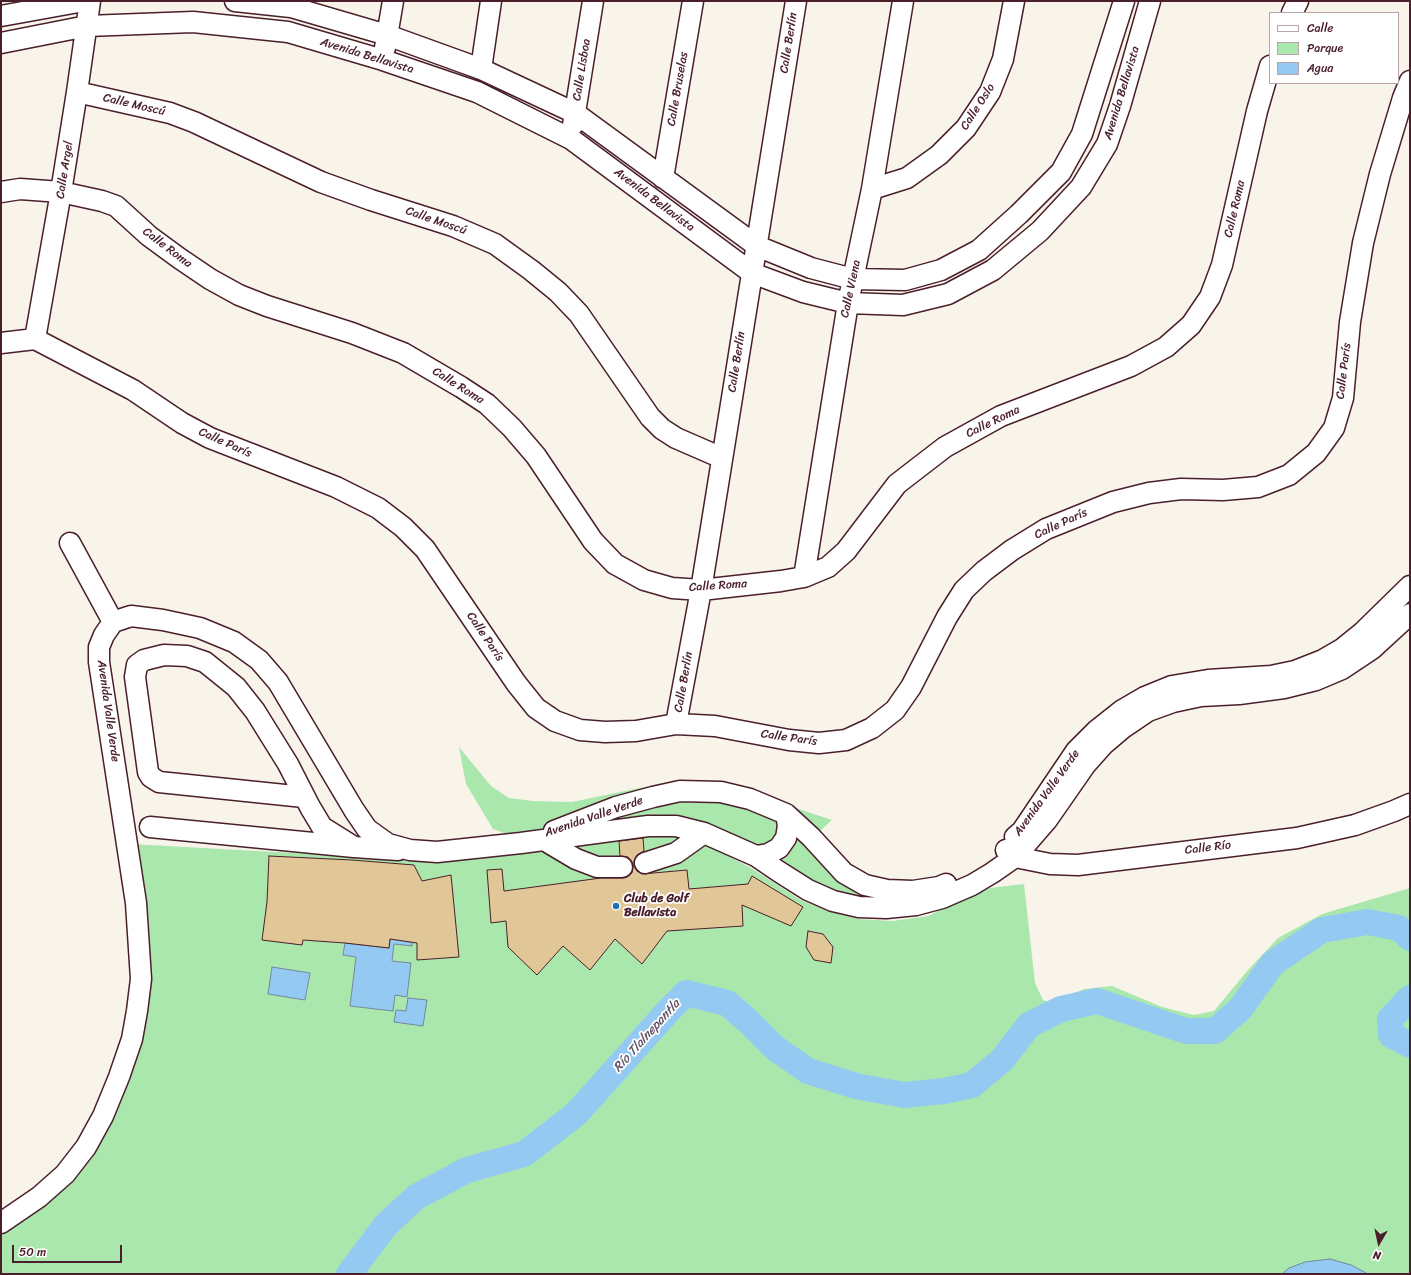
<!DOCTYPE html>
<html>
<head>
<meta charset="utf-8">
<style>
	body { margin:0 }
	#map { position:relative; width:1411px; height:1275px; overflow:hidden; background:#f9f4ea; font-family:Sriracha,sans-serif }
	canvas { display:block }
	.frame { position:absolute; inset:0; border:2px solid #4a1f2b; pointer-events:none }
	.legend { position:absolute; left:1269px; top:12px; width:130px; height:72px; box-sizing:border-box; background:#fff; border:1px solid #b7a5aa; margin:0; padding:5px 7px; list-style:none; font-size:12px; color:#4a1f2b }
	.legend li { display:flex; align-items:center; gap:8px; height:20px }
	.legend b { width:20px; border:1px solid #b7a5aa }
	.north { position:absolute; left:1359px; top:1223px; width:40px; height:40px; -webkit-text-stroke:3px #fff; paint-order:stroke; rotate:189deg; font-size:11px; font-weight:700; line-height:16px; text-align:center; color:#4a1f2b }
	.north::after { content:''; display:block; margin:auto; width:14px; height:18px; background:#4a1f2b; clip-path:polygon(50% 0,100% 100%,50% 72%,0 100%) }
	.scale { position:absolute; left:12px; top:1245px; width:110px; height:18px; box-sizing:border-box; border:2px solid #4a1f2b; border-top:0; padding-left:5px; font-size:12px; line-height:14px; white-space:nowrap; color:#4a1f2b; -webkit-text-stroke:3px #fff; paint-order:stroke }
</style>
</head>
<body>
<div id="map">
<canvas width="1411" height="1275"></canvas>
<div class="frame"></div>
<ul class="legend">
<li><b style="height:5px;background:#fff"></b>Calle</li>
<li><b style="height:11px;background:#aae7ad"></b>Parque</li>
<li><b style="height:11px;background:#94caf2"></b>Agua</li>
</ul>
<div class="north">N</div>
<div class="scale">50 m</div>
</div>
<script>
const ctx = document.querySelector('canvas').getContext('2d');
ctx.lineJoin = 'round';
function paint(path, color) {
  ctx.fillStyle = color;
  ctx.fill(path, 'evenodd');
}
function toPath(rows) {
  const path = new Path2D();
  for (const r of rows) {
    path.moveTo(r[0], r[1]);
    for (let i = 2; i < r.length; i += 2) path.lineTo(r[i], r[i + 1]);
  }
  return path;
}
function strokePath(path, color, width, dash) {
  ctx.strokeStyle = color;
  ctx.lineWidth = width;
  ctx.lineCap = dash ? 'butt' : 'round';
  ctx.setLineDash(dash || []);
  ctx.stroke(path);
}
function write(font, color, halo, rows, align = 'center') {
  ctx.font = font + ' Sriracha,sans-serif';
  ctx.lineWidth = 3.5;
  ctx.setLineDash([]);
  ctx.textBaseline = 'middle';
  ctx.strokeStyle = halo;
  ctx.fillStyle = color;
  for (const [text, x, y, turn = 0] of rows) {
    ctx.save();
    ctx.translate(x, y);
    ctx.rotate((+turn || 0) * Math.PI / 180);
    ctx.textAlign = isNaN(turn) ? turn : align;
    if (halo) ctx.strokeText(text, 0, 0);
    ctx.fillText(text, 0, 0);
    ctx.restore();
  }
}
const green = toPath([
	[459,747,491,786,509,798,533,801,572,802,668,782,714,782,753,790,796,808,832,820,808,842,835,871,924,893,866,905,778,870,777,840,755,852,704,829,521,839,493,829,466,784],
	[651,835,677,835,707,845,751,868,801,900,828,911,859,919,892,921,928,916,971,895,990,888,1024,884,1035,983,1043,1000,1052,1003,1084,989,1112,986,1162,1007,1194,1015,1214,1011,1248,970,1278,938,1322,914,1410,888,1410,1274,1,1274,1,1233,34,1213,70,1185,92,1158,110,1124,135,1044,131,844,348,856],
	[655,1025,576,1114,556,1130,654,1025]
]);
const water = toPath([
	[390,939,412,942,412,946,394,944,392,961,411,963,407,997,395,995,393,1011,350,1006,356,957,343,955,345,943,389,948,390,939],
	[272,967,310,973,305,1000,268,994,272,967],
	[408,998,427,1000,423,1026,394,1022,396,1010,406,1011,408,998],
	[1330,1259,1351,1265,1368,1274,1282,1274,1289,1268,1305,1262,1330,1259]
]);
const river = toPath([
	[1410,998,1390,1019,1391,1035,1410,1045],
	[349,1274,385,1226,416,1197,467,1170,524,1154,576,1114,670,1009,686,993,727,1003,747,1020,775,1048,808,1071,856,1086,904,1095,944,1091,972,1085,1002,1060,1029,1025,1061,1009,1097,1001,1186,1031,1215,1031,1240,1009,1273,963,1322,930,1367,922,1399,928,1410,938]
]);
const building = toPath([
	[643,838,644,851,637,855,634,861,634,866,637,871,642,874,687,870,689,889,748,884,752,876,803,907,791,926,742,905,743,926,667,931,642,964,615,939,590,970,563,946,537,975,508,947,506,921,491,923,487,870,502,869,504,891,601,878,622,878,627,877,632,873,633,867,632,862,628,857,620,856,619,841,643,838],
	[269,856,352,860,414,865,422,881,451,875,459,957,417,960,417,943,390,939,389,948,345,943,303,940,302,945,262,940,267,902,269,856],
	[808,931,823,934,833,947,831,963,814,960,806,947,808,931]
]);
const minor = toPath([
	[235,1,291,7,387,35,481,69,575,113,757,246,811,268,853,279,905,280,941,270,979,250,1019,214,1061,172,1082,134,1124,1],
	[1292,13,1298,1],
	[1,16,84,1],
	[1,43,87,26,193,22,288,32,383,60,477,92,571,139,752,273,803,292,848,303,903,305,948,294,993,270,1040,231,1081,187,1107,144,1120,106,1150,1],
	[385,48,393,1],
	[481,69,491,1],
	[77,92,170,113,194,122,321,182,371,200,453,226,495,244,531,270,558,292,579,314,650,417,662,429,676,438,722,458],
	[573,125,593,1],
	[663,178,693,1],
	[872,189,907,178,939,155,966,128,990,92,1003,59,1014,1],
	[1,192,20,189,61,192,102,201,116,206,149,236,179,258,210,279,239,295,267,306,352,333,403,353,461,387,487,404,512,428,536,456,593,541,615,564,644,580,672,588,701,590,781,581,804,577,828,567,846,551,897,484,945,447,1001,416,1131,366,1166,347,1191,325,1210,297,1222,265,1257,111,1270,66],
	[35,339,61,192,77,92,90,1],
	[1,343,35,339,133,390,182,423,210,438,336,487,378,508,403,527,425,549,516,683,536,708,555,721,580,730,605,732,636,731,676,724,715,726,789,740,819,743,846,740,872,728,895,710,911,687,947,617,964,590,984,571,1012,550,1046,529,1113,502,1149,493,1181,489,1223,490,1258,487,1289,475,1316,453,1334,428,1343,398,1350,322,1363,243,1380,174,1403,98,1410,81],
	[70,543,113,622],
	[804,577,848,303,872,189,903,1],
	[676,724,701,590,796,1],
	[304,797,159,782,151,777,148,772,135,677,137,665,144,660,164,655,187,656,205,662,236,687,255,711,288,764,310,807,322,827,354,847],
	[150,827,354,847,398,850],
	[554,831,616,807,653,797,680,791,721,792,750,799,786,814,811,837,844,873,865,885,887,890,913,891,939,887,946,884],
	[1015,837,1022,831,1076,751,1097,730,1121,711,1145,697,1172,686,1208,680,1271,676,1295,671,1323,660,1342,649,1363,632,1410,586],
	[544,840,576,859,597,867,622,867],
	[1006,850,1015,857,1050,864,1078,865,1297,838,1355,825,1394,811,1410,804],
	[756,856,768,854,779,848,786,838,788,826,786,814],
	[645,863,676,853,704,833],
	[1,1223,39,1197,65,1174,86,1147,103,1116,119,1077,132,1039,137,1011,141,979,136,903,99,662,99,647,104,635,113,622,131,616,163,620,200,628,234,642,259,660,278,682,354,810,367,829,388,844,410,850,437,852,521,843,648,826,676,826,704,833,756,856,778,871,808,890,833,901,859,907,886,908,916,905,942,898,972,885,992,873,1015,857,1047,820,1086,764,1103,745,1123,728,1148,711,1173,702,1201,696,1239,694,1284,688,1316,680,1342,669,1372,649,1410,614]
]);
const markers = [
	[616,906,4,"#1f6fb2"]
];
const streetNames = [
	["Calle Berlín",789,43,-81],
	["Avenida Bellavista",367,56,17],
	["Calle Lisboa",582,70,-81],
	["Calle Bruselas",678,89,-80],
	["Avenida Bellavista",1122,93,-73],
	["Calle Moscú",134,105,13],
	["Calle Oslo",978,107,-57],
	["Calle Argel",65,170,-81],
	["Avenida Bellavista",654,200,37],
	["Calle Roma",1235,209,-77],
	["Calle Moscú",436,221,19],
	["Calle Roma",167,248,37],
	["Calle Viena",851,289,-78],
	["Calle Berlín",737,362,-81],
	["Calle París",1344,371,-83],
	["Calle Roma",458,386,32],
	["Calle Roma",993,422,-26],
	["Calle París",225,443,24],
	["Calle París",1061,524,-25],
	["Calle Roma",718,586,-4],
	["Calle París",485,637,56],
	["Calle Berlín",684,682,-80],
	["Avenida Valle Verde",108,711,82],
	["Calle París",789,738,8],
	["Avenida Valle Verde",1047,793,-54],
	["Avenida Valle Verde",594,817,-19],
	["Calle Río",1208,848,-7]
];
const poiNames = [
	["Club de Golf",624,899],
	["Bellavista",624,913]
];
const waterNames = [
	["Río Tlalnepantla",647,1036,-48]
];
paint(green, '#aae7ad');
paint(water, '#94caf2');
strokePath(water, '#7686a2', 1);
strokePath(river, '#94caf2', 26);
paint(building, '#e1c797');
strokePath(building, '#4a1f2b', 1);
strokePath(minor, '#4a1f2b', 23);
strokePath(minor, '#fff', 20);
for (const [x, y, r, color] of markers) {
  const dot = new Path2D();
  dot.arc(x, y, r, 0, 2 * Math.PI);
  ctx.fillStyle = color;
  ctx.fill(dot);
  strokePath(dot, '#fff', 1.5);
}
write('12px', '#4a1f2b', '#fff', streetNames);
write('bold 12px', '#4a1f2b', '#fff', poiNames, 'left');
write('italic 13px', '#605267', '#fff', waterNames);
</script>
</body>
</html>
